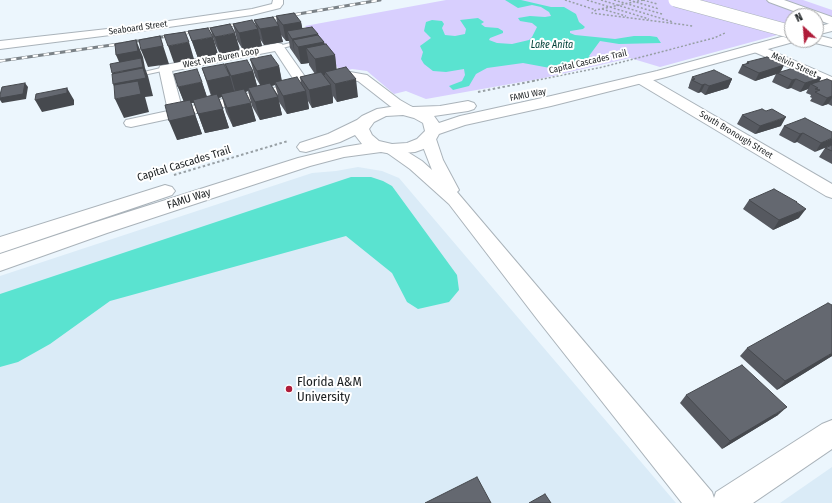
<!DOCTYPE html>
<html>
<head>
<meta charset="utf-8">
<style>
	body { margin:0 }
	#map { position:relative; width:832px; height:503px; overflow:hidden; background:#ecf6fd; font-family:"Fira Sans Condensed",sans-serif }
	canvas { display:block }
	.north { position:absolute; left:784px; top:8px; width:40px; height:40px; box-sizing:border-box; background:#fff; border:1px solid #a4a5a6; border-radius:50%; rotate:334deg; font-size:11px; font-weight:700; line-height:16px; text-align:center; color:#1b1f21 }
	.north::after { content:''; display:block; margin:auto; width:14px; height:18px; background:#af1c3a; clip-path:polygon(50% 0,100% 100%,50% 72%,0 100%) }
</style>
</head>
<body>
<div id="map">
<canvas width="832" height="503"></canvas>
<div class="north">N</div>
</div>
<script>
const ctx = document.querySelector('canvas').getContext('2d');
ctx.lineJoin = 'round';
function paint(path, color) {
  ctx.fillStyle = color;
  ctx.fill(path, 'evenodd');
}
function toPath(rows) {
  const path = new Path2D();
  for (const r of rows) {
    path.moveTo(r[0], r[1]);
    for (let i = 2; i < r.length; i += 2) path.lineTo(r[i], r[i + 1]);
  }
  return path;
}
function strokePath(path, color, width, dash) {
  ctx.strokeStyle = color;
  ctx.lineWidth = width;
  ctx.lineCap = dash ? 'butt' : 'round';
  ctx.setLineDash(dash || []);
  ctx.stroke(path);
}
function write(font, color, halo, rows, align = 'center') {
  ctx.font = font + ' "Fira Sans Condensed",sans-serif';
  ctx.lineWidth = 4;
  ctx.setLineDash([]);
  ctx.textBaseline = 'middle';
  ctx.strokeStyle = halo;
  ctx.fillStyle = color;
  for (const [text, x, y, turn = 0] of rows) {
    ctx.save();
    ctx.translate(x, y);
    ctx.rotate((+turn || 0) * Math.PI / 180);
    ctx.textAlign = isNaN(turn) ? turn : align;
    if (halo) ctx.strokeText(text, 0, 0);
    ctx.fillText(text, 0, 0);
    ctx.restore();
  }
}
const built = toPath([
	[358,167,382,171,399,178,676,503,0,503,0,276,312,173,336,171],
	[832,467,832,503,780,503]
]);
const green = toPath([
	[446,0,803,0,832,10,832,20,816,25,816,16,792,16,792,31,660,67,630,58,544,78,426,99,406,91,394,94,367,71,352,69,341,72,305,26]
]);
const water = toPath([
	[505,0,521,0,551,7,564,7,576,14,579,22,585,27,583,29,570,31,570,33,575,35,615,39,634,36,650,36,657,37,661,43,619,44,600,41,589,56,592,59,550,68,523,63,487,68,476,74,469,86,453,90,449,86,462,81,465,75,464,69,446,72,433,71,424,64,421,59,423,52,420,46,431,38,424,31,426,22,432,20,442,21,444,24,442,28,445,35,455,36,465,34,466,29,460,20,478,18,484,22,481,24,485,27,498,28,503,31,503,33,490,38,489,40,497,43,512,44,529,40,532,37,537,27,532,23,520,21,518,18,530,16,545,17,551,16,549,12,541,7,532,5,518,8],
	[351,177,371,177,383,181,392,186,457,275,459,290,449,302,418,309,407,302,392,273,346,236,110,301,50,344,18,362,0,367,0,294]
]);
const pathFar1 = toPath([
	[565,0,596,10],
	[587,0,649,19],
	[601,0,673,22],
	[614,0,662,14],
	[629,0,659,9],
	[643,0,596,10,592,13,693,26],
	[643,0,657,4],
	[602,9,626,16],
	[533,81,603,67,714,38,725,33]
]);
const path = toPath([
	[478,92,538,80],
	[174,175,288,141]
]);
const service = toPath([
	[301,40,303,41,303,43,278,49,275,47,301,40],
	[165,67,167,68,167,70,134,77,131,75,165,67]
]);
const minor = toPath([
	[273,0,283,0,283,4,280,8,252,15,134,32,0,49,0,41,134,26,252,9,272,4,273,0],
	[278,43,282,44,308,81,350,72,367,75,400,100,414,108,416,111,414,114,409,115,404,114,390,106,358,81,350,80,131,127,126,126,124,123,126,120,168,111,159,69,160,66,278,43],
	[275,51,296,83,182,108,172,71,275,51],
	[756,44,832,77,832,86,752,51,750,48,752,45,756,44],
	[641,75,646,76,832,184,832,198,826,196,636,82,634,79,636,76,641,75],
	[428,134,434,136,436,139,443,160,459,190,457,192,712,492,714,498,716,492,822,424,832,420,832,449,753,503,682,503,537,319,449,204,410,169,386,152,384,149,386,146,392,144,398,146,422,161,432,170,420,139,422,136,428,134]
]);
const tertiary = toPath([
	[832,23,832,31,816,35,816,27,832,23],
	[792,34,792,40,797,41,666,77,551,106,465,125,439,134,434,143,429,147,415,152,392,154,381,152,344,157,310,166,107,233,0,271,0,254,93,223,298,158,344,147,362,144,355,135,340,142,306,152,300,151,297,147,300,143,328,134,357,120,362,116,377,109,403,105,413,107,440,106,468,101,474,103,476,106,474,109,468,111,434,116,439,123,460,116,551,96,657,71,792,34],
	[403,115,414,118,423,123,425,131,417,139,407,143,392,144,379,141,372,135,369,129,374,122,386,116,403,115],
	[165,185,172,187,175,191,172,195,0,253,0,237,165,185]
]);
const secondary = toPath([
	[767,0,784,0,832,17,832,25,816,19,816,16,807,16,769,2,767,0],
	[816,35,832,39,832,47,811,42,810,40,816,40,816,35]
]);
const rail = toPath([
	[263,20,380,0],
	[0,61,126,43,245,23]
]);
const secondaryBridge = toPath([
	[675,0,792,32]
]);
const wall = toPath([
	[276,16,301,22,302,28,318,35,324,42,325,44,335,55,336,69,358,97,337,102,333,96,333,103,312,108,308,101,309,109,287,114,279,102,282,115,260,120,252,106,248,91,246,92,256,121,233,127,226,112,222,97,219,98,229,128,205,133,194,103,191,103,202,134,177,140,184,101,178,87,202,82,207,97,211,96,202,68,227,70,225,64,253,71,257,86,260,85,255,76,250,59,279,66,282,81,301,84,300,77,315,74,309,65,309,63,301,64,290,48,289,41,286,41,281,35,283,42,264,45,260,39,262,46,243,50,237,40,233,24,256,26,254,20,277,23],
	[275,85,278,95,272,86],
	[210,28,240,50,220,54,215,44],
	[188,31,218,54,198,58],
	[747,62,784,65,780,72,821,78,819,81,832,81,832,106,828,104,822,106,810,101,812,98,810,97,811,95,806,93,808,89,800,92,791,88,787,89,772,82,776,74,755,81,738,73,742,65,746,64],
	[692,77,732,79,728,88,705,95,701,92,698,93,688,88,689,86,689,85],
	[742,115,781,126,755,134,737,124],
	[784,126,832,132,815,152,797,142,794,143,779,135],
	[832,145,832,164,819,157,825,148],
	[749,200,797,202,796,203,799,218,773,230,743,209],
	[747,348,832,356,777,390,740,356],
	[686,395,778,415,722,449,680,403]
]);
const shadedWall = toPath([
	[301,22,304,36,318,34,319,43,324,42,326,57,335,55,337,72,325,72,325,75,317,76,315,59,306,48,309,63,301,64,298,47,293,40,295,55,292,39,287,31,289,41,286,41,283,25],
	[279,26,283,42,264,45,260,29],
	[258,29,262,46,243,50,239,33],
	[235,33,240,50,220,54,215,37],
	[160,36,169,64,148,67,141,50],
	[213,37,218,54,198,58,192,41],
	[136,40,143,57,145,68,148,76,153,96,145,97,149,112,124,118,115,99,120,98,113,84,116,83,112,73,123,71,116,55],
	[189,42,194,59,174,63,168,46],
	[784,65,780,73,755,81,759,73],
	[279,66,282,84,275,82,275,85,261,88,257,71],
	[253,71,258,89,248,88,248,91,236,94,231,76],
	[230,76,235,94,221,94,222,97,213,99,207,81],
	[821,78,816,87,811,84,808,89,800,92,805,83],
	[356,79,358,97,337,102,335,84],
	[732,79,728,88,705,95,709,86],
	[796,79,791,88,787,89,792,80],
	[202,82,208,100,191,103,202,134,177,140,169,121,185,105,178,87],
	[25,83,28,87,26,99,2,103,0,100,0,98],
	[705,84,701,92,698,93,702,85],
	[331,85,333,103,312,108,309,90],
	[67,88,74,100,74,105,42,112,35,100],
	[306,91,309,109,287,114,283,96],
	[832,96,832,98,828,104,822,106,827,98],
	[278,97,282,115,260,120,255,102],
	[251,103,256,121,233,127,227,108],
	[223,109,229,128,205,133,198,114],
	[786,117,781,126,755,134,760,126],
	[803,133,797,142,794,143,800,134],
	[832,138,832,145,815,152,821,143],
	[806,209,799,218,773,230,779,220],
	[832,353,832,356,777,390,785,381],
	[787,407,778,415,722,449,730,441]
]);
const building = toPath([
	[294,13,301,22,283,25,276,16,294,13],
	[273,17,279,26,260,29,254,20,273,17],
	[252,20,258,29,239,33,233,24,252,20],
	[230,24,235,33,215,37,210,28,230,24],
	[312,27,318,34,292,39,287,31,312,27],
	[208,28,213,37,192,41,188,31,208,28],
	[185,32,189,42,168,46,164,35,185,32],
	[318,35,324,42,298,47,293,40,318,35],
	[160,36,163,46,141,50,139,40,160,36],
	[136,40,138,51,116,55,115,44,136,40],
	[326,44,335,55,315,59,306,48,326,44],
	[271,55,279,66,257,71,250,59,271,55],
	[767,57,784,65,759,73,742,65,749,63,747,62,767,57],
	[141,58,143,67,112,73,110,64,141,58],
	[247,60,253,71,231,76,225,64,247,60],
	[224,64,230,76,207,81,202,68,224,64],
	[346,67,356,79,335,84,325,72,346,67],
	[797,67,821,78,805,83,796,79,792,80,777,73,797,67],
	[143,68,146,78,113,84,112,74,143,68],
	[197,69,202,82,178,87,174,74,197,69],
	[714,70,732,79,709,86,705,84,702,85,692,80,695,79,692,77,714,70],
	[321,72,331,85,309,90,300,77,321,72],
	[297,77,306,91,283,96,275,82,297,77],
	[827,79,832,81,832,96,827,98,815,92,820,90,815,89,818,88,811,84,827,79],
	[138,81,141,94,115,99,114,85,138,81],
	[25,83,23,94,0,98,0,95,2,87,25,83],
	[270,83,278,97,255,102,248,88,270,83],
	[67,88,67,93,35,100,36,94,67,88],
	[244,89,251,103,227,108,221,94,244,89],
	[217,94,223,109,198,114,193,100,217,94],
	[190,100,195,115,169,121,165,105,190,100],
	[762,109,766,111,772,109,786,117,760,126,742,115,762,109],
	[805,118,832,132,832,138,821,143,803,133,800,134,784,126,805,118],
	[832,145,832,151,825,148,832,145],
	[774,189,797,202,796,202,806,209,779,220,749,200,774,189],
	[828,303,832,305,832,353,785,381,747,348,828,303],
	[742,365,787,407,730,441,686,395,742,365],
	[477,477,491,503,425,503,477,477],
	[545,494,551,503,529,503,545,494]
]);
const markers = [
	[289,389,4,"#af1c3a"]
];
const farStreetnames = [
	["Seaboard Street",138,28,-8],
	["West Van Buren Loop",221,58,-11],
	["Capital Cascades Trail",588,62,-13],
	["Melvin Street",794,65,24],
	["FAMU Way",528,95,-11],
	["South Bronough Street",736,135,31]
];
const farWaternames = [
	["Lake Anita",552,45]
];
const streetNames = [
	["Capital Cascades Trail",184,164,-17],
	["FAMU Way",189,199,-18]
];
const nearPoinames = [
	["Florida A&M",297,382],
	["University",297,397]
];
paint(built, '#daebf7');
paint(green, '#d8cffe');
paint(water, '#5ae3d0');
strokePath(service, '#aab3ba', 2);
strokePath(minor, '#aab3ba', 2);
strokePath(tertiary, '#aab3ba', 2);
strokePath(secondary, '#aab3ba', 2);
strokePath(pathFar1, '#979fa4', 1.5, [2, 2]);
strokePath(path, '#979fa4', 2, [2.5, 2.5]);
paint(service, '#fff');
paint(minor, '#fff');
paint(tertiary, '#fff');
paint(secondary, '#fff');
strokePath(rail, '#7b8287', 3);
strokePath(rail, '#fff', 2, [5.5]);
strokePath(secondaryBridge, '#aab3ba', 14, []);
strokePath(secondaryBridge, '#fff', 13);
paint(wall, '#565960');
paint(shadedWall, '#46494e');
paint(building, '#646870');
strokePath(building, '#46494e', 1);
for (const [x, y, r, color] of markers) {
  const dot = new Path2D();
  dot.arc(x, y, r, 0, 2 * Math.PI);
  ctx.fillStyle = color;
  ctx.fill(dot);
  strokePath(dot, '#fff', 1.5);
}
write('9px', '#1b1f21', '#fff', farStreetnames);
write('italic 10px', '#004139', '#fff', farWaternames);
write('11px', '#1b1f21', '#fff', streetNames);
write('13px', '#1b1f21', '#fff', nearPoinames, 'left');
</script>
</body>
</html>
